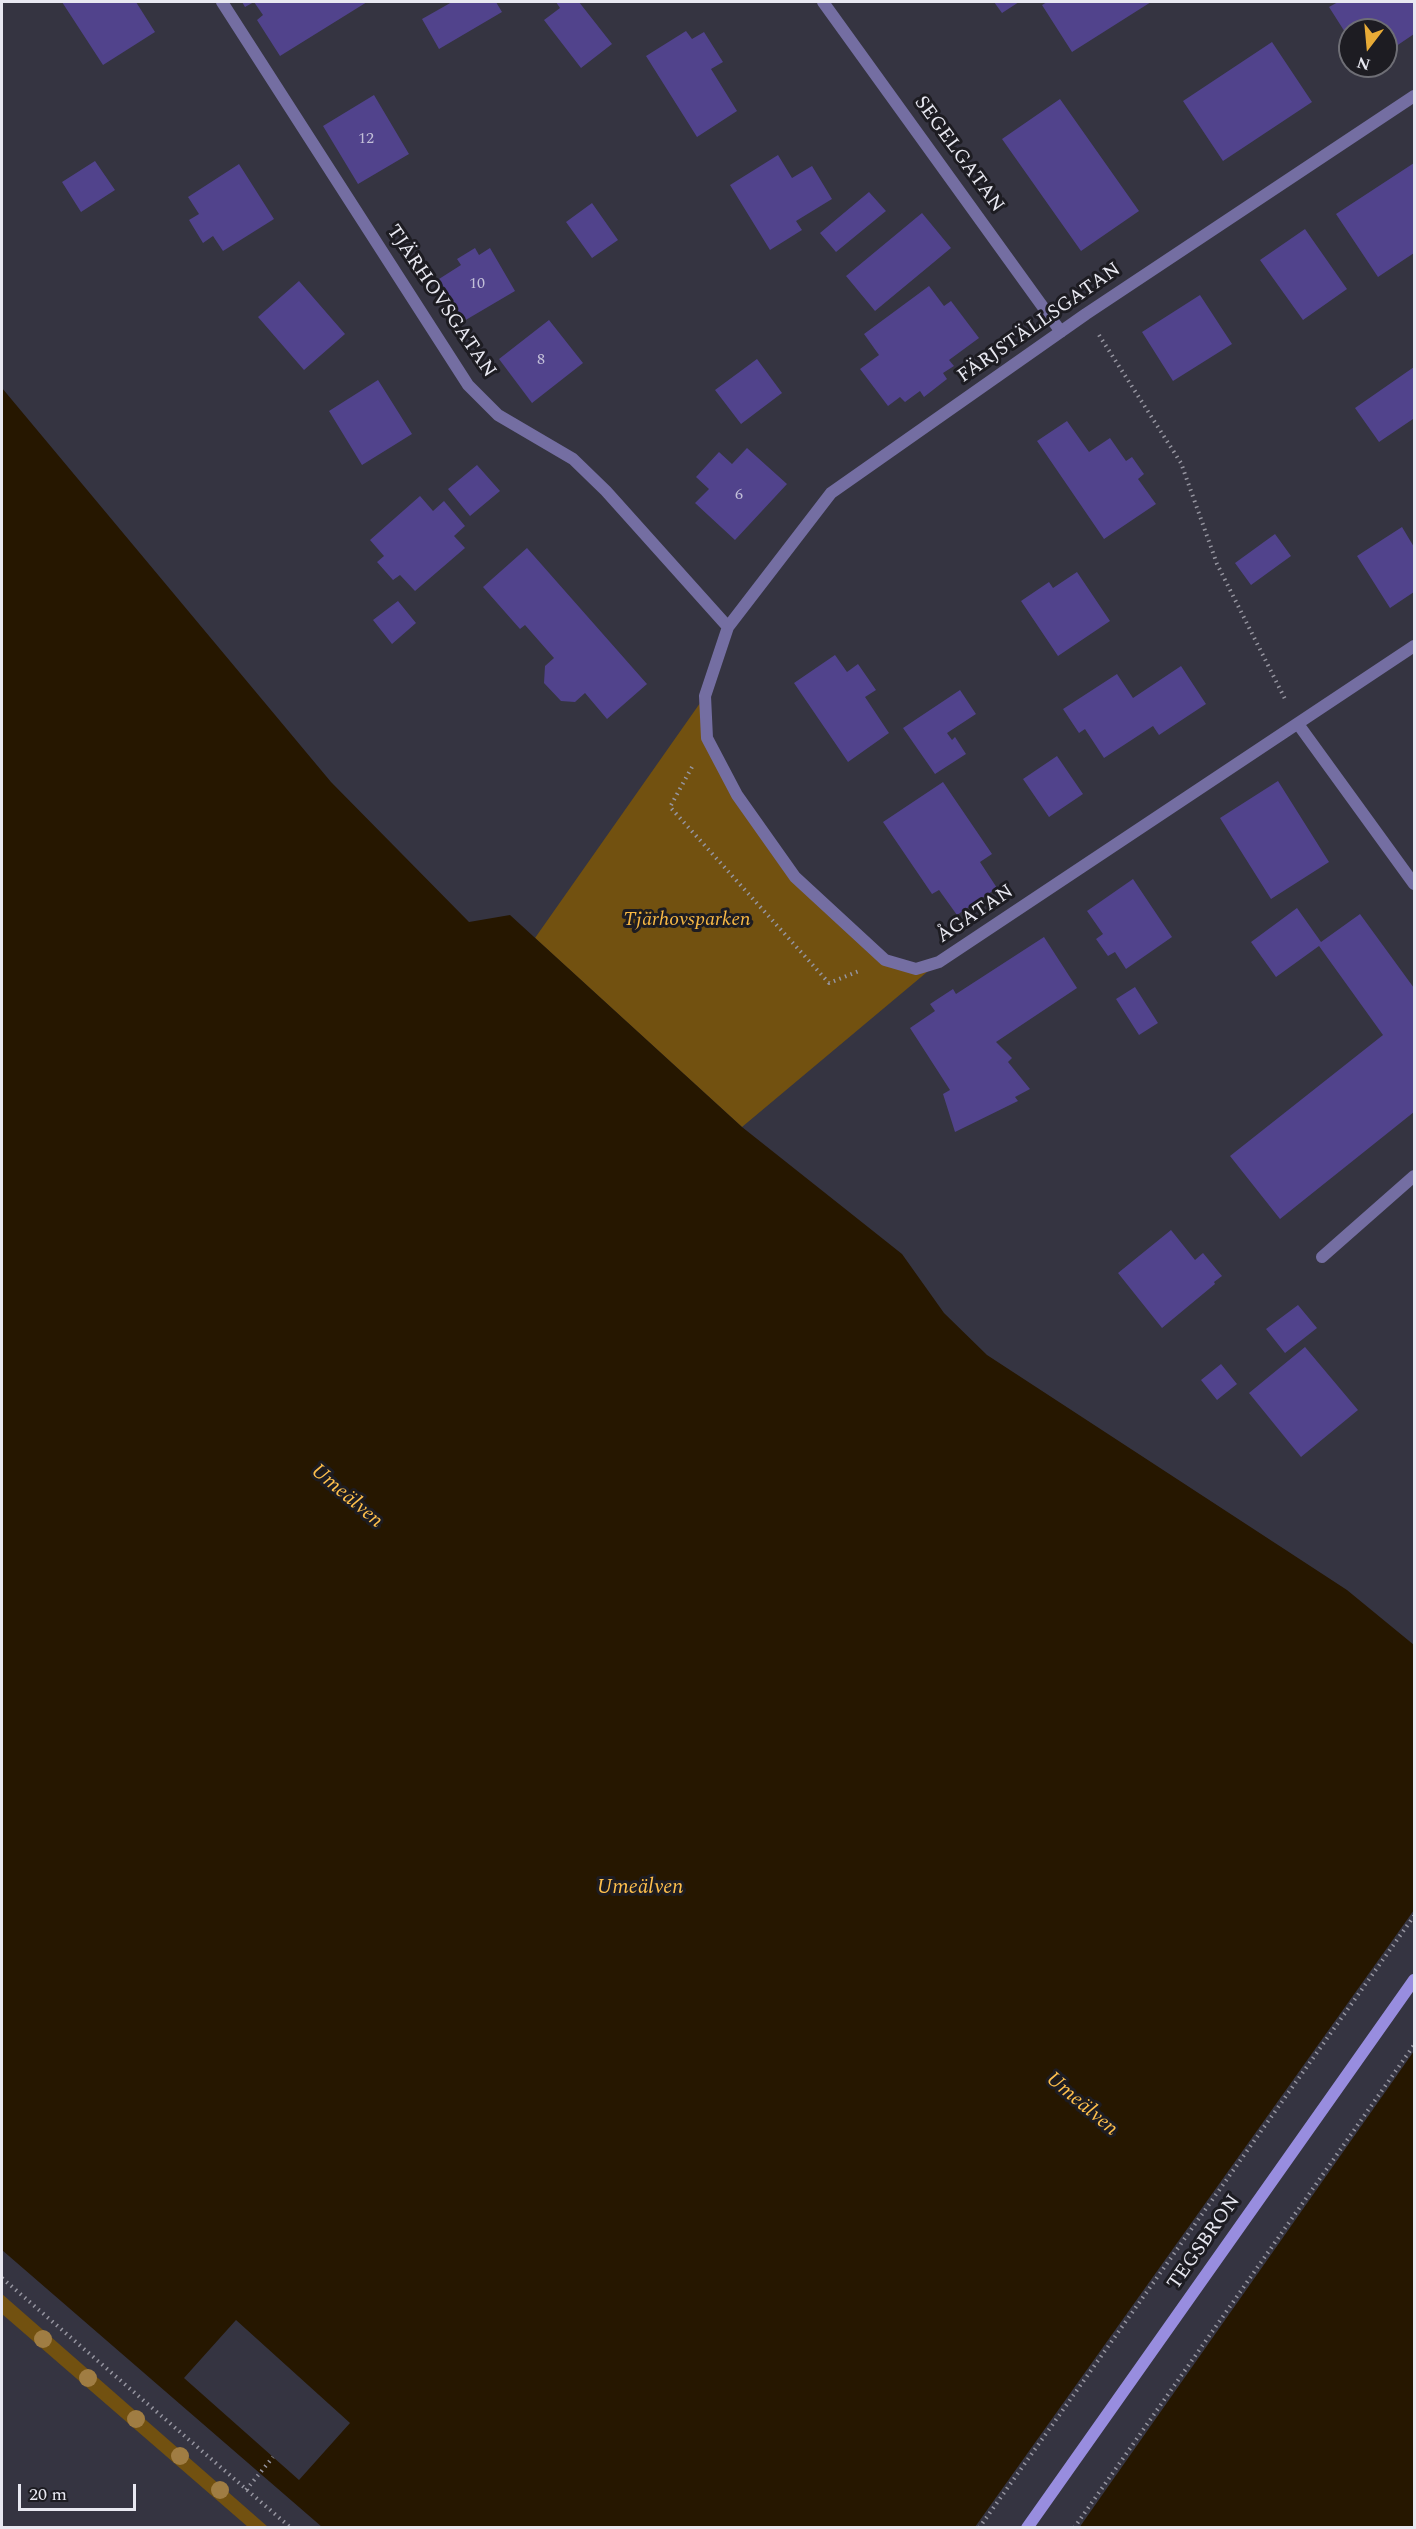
<!DOCTYPE html>
<html>
<head>
<meta charset="utf-8">
<style>
	body { margin:0 }
	#map { position:relative; width:1416px; height:2529px; overflow:hidden; background:#353441; font-family:Spectral,serif }
	canvas { display:block }
	.frame { position:absolute; inset:0; border:3px solid #e8e8f1; pointer-events:none }
	.north { position:absolute; left:1338px; top:18px; width:60px; height:60px; box-sizing:border-box; background:#1d1c22; border:2px solid #6e6e75; border-radius:50%; rotate:196deg; font-size:16px; font-weight:700; line-height:24px; text-align:center; color:#e8e8f1 }
	.north::after { content:''; display:block; margin:auto; width:21px; height:27px; background:#e8ab37; clip-path:polygon(50% 0,100% 100%,50% 72%,0 100%) }
	.scale { position:absolute; left:18px; top:2484px; width:118px; height:27px; box-sizing:border-box; border:3px solid #e8e8f1; border-top:0; padding-left:8px; font-size:18px; line-height:21px; white-space:nowrap; color:#e8e8f1; -webkit-text-stroke:4px #1d1c22; paint-order:stroke }
</style>
</head>
<body>
<div id="map">
<canvas width="1416" height="2529"></canvas>
<div class="frame"></div>
<div class="north">N</div>
<div class="scale">20 m</div>
</div>
<script>
const ctx = document.querySelector('canvas').getContext('2d');
ctx.lineJoin = 'round';
function paint(path, color) {
  ctx.fillStyle = color;
  ctx.fill(path, 'evenodd');
}
function toPath(rows) {
  const path = new Path2D();
  for (const r of rows) {
    path.moveTo(r[0], r[1]);
    for (let i = 2; i < r.length; i += 2) path.lineTo(r[i], r[i + 1]);
  }
  return path;
}
function strokePath(path, color, width, dash) {
  ctx.strokeStyle = color;
  ctx.lineWidth = width;
  ctx.lineCap = dash ? 'butt' : 'round';
  ctx.setLineDash(dash || []);
  ctx.stroke(path);
}
function write(font, color, halo, rows, align = 'center') {
  ctx.font = font + ' Spectral,serif';
  ctx.lineWidth = 6;
  ctx.setLineDash([]);
  ctx.textBaseline = 'middle';
  ctx.strokeStyle = halo;
  ctx.fillStyle = color;
  for (const [text, x, y, turn = 0] of rows) {
    ctx.save();
    ctx.translate(x, y);
    ctx.rotate((+turn || 0) * Math.PI / 180);
    ctx.textAlign = isNaN(turn) ? turn : align;
    if (halo) ctx.strokeText(text, 0, 0);
    ctx.fillText(text, 0, 0);
    ctx.restore();
  }
}
const green = toPath([
	[705,696,707,738,795,877,885,960,916,969,939,962,742,1127,535,938],
	[2,2294,268,2527,248,2527,2,2314]
]);
const water = toPath([
	[2,388,331,782,469,922,510,915,742,1127,902,1254,944,1313,987,1355,1347,1590,1414,1645,1414,2527,322,2527,2,2250]
]);
const pier = toPath([
	[1414,1910,1414,2051,1079,2528,975,2527],
	[236,2320,350,2423,299,2480,184,2378]
]);
const building = toPath([
	[62,2,136,2,155,32,103,65],
	[242,2,367,2,280,56,257,20,263,15,254,2,245,7],
	[452,2,496,2,502,12,439,49,422,19],
	[556,2,579,2,612,44,581,68,544,20,560,8],
	[994,2,1019,2,1002,13],
	[1047,2,1151,2,1072,52,1042,5],
	[1338,2,1414,2,1414,34,1386,53,1386,30,1350,30,1350,40,1329,7],
	[686,31,692,39,704,32,723,62,711,69,737,111,697,137,646,56],
	[1272,42,1312,102,1223,161,1183,101],
	[374,95,409,154,358,184,323,126],
	[1060,99,1139,211,1081,251,1002,139],
	[778,155,792,178,812,166,832,199,796,221,802,230,770,250,730,185],
	[95,161,115,190,81,212,62,182],
	[1414,163,1414,253,1378,277,1336,214],
	[239,164,274,219,223,251,213,236,203,243,189,220,199,214,188,197],
	[869,192,886,211,836,252,820,233],
	[592,203,618,240,592,258,566,222],
	[922,213,951,248,875,311,846,276],
	[1305,229,1347,289,1303,320,1260,260],
	[475,248,479,255,490,248,515,291,464,321,439,279,461,265,457,259],
	[299,281,345,334,304,370,258,317],
	[929,286,944,306,951,301,979,338,949,360,954,366,943,373,947,379,924,397,920,391,905,402,900,397,888,406,860,369,879,355,864,334],
	[1200,295,1232,344,1173,381,1142,332],
	[549,320,583,363,532,403,499,359],
	[757,359,782,393,741,424,715,390],
	[1414,367,1414,422,1413,419,1379,442,1355,408],
	[378,380,412,434,362,465,329,411],
	[1067,421,1089,452,1110,438,1126,461,1132,457,1144,474,1138,479,1156,504,1104,539,1037,441],
	[747,448,787,484,735,540,695,503,709,489,696,477,719,452,732,464],
	[477,465,500,491,470,516,448,489],
	[420,496,433,511,444,501,465,526,454,536,465,548,415,591,400,575,393,580,377,562,384,556,370,540],
	[1402,527,1414,547,1414,592,1390,608,1357,556],
	[1275,534,1291,556,1251,585,1235,563],
	[527,548,647,684,607,719,585,693,575,702,561,701,544,683,545,666,554,658,525,625,520,629,483,587],
	[1077,572,1110,621,1058,656,1021,601,1049,582,1053,588],
	[398,601,416,623,392,644,373,620],
	[835,655,847,672,858,664,876,690,865,697,889,733,848,762,794,683],
	[1181,666,1206,704,1159,735,1153,726,1104,758,1085,729,1079,733,1063,709,1117,674,1133,698],
	[960,690,976,714,947,733,952,740,955,737,966,754,935,774,903,728],
	[1057,756,1083,794,1049,817,1023,779],
	[1278,781,1329,862,1271,899,1220,818],
	[943,782,992,854,980,862,997,888,957,915,939,890,932,894,883,822],
	[1133,879,1172,937,1126,969,1115,952,1108,956,1096,939,1103,934,1087,911],
	[1297,908,1321,942,1360,914,1414,988,1414,1112,1280,1219,1230,1156,1383,1035,1319,946,1276,977,1251,942],
	[1044,937,1077,988,996,1042,1012,1058,1008,1062,1030,1089,1015,1097,1018,1101,955,1132,943,1094,950,1090,910,1028,935,1011,930,1004,953,989,956,994],
	[1135,987,1158,1023,1139,1035,1116,999],
	[1171,1230,1195,1260,1203,1253,1222,1276,1214,1282,1215,1284,1162,1328,1118,1273],
	[1298,1305,1317,1328,1285,1353,1266,1329],
	[1305,1347,1358,1410,1301,1457,1249,1393],
	[1221,1364,1237,1384,1217,1400,1201,1380]
]);
const path = toPath([
	[1099,335,1181,463,1217,564,1286,701],
	[692,767,670,807,829,983,859,971],
	[2,2278,291,2528],
	[246,2490,273,2457],
	[979,2528,1414,1916],
	[1074,2528,1414,2045]
]);
const minor = toPath([
	[222,2,468,385,498,415,573,459,606,491,728,627],
	[823,2,1061,332],
	[1414,96,1086,314,831,493,728,627,705,696,707,738,737,795,795,877,885,960,916,969,939,962,1414,646],
	[1298,724,1414,884],
	[1322,1257,1414,1176]
]);
const secondary = toPath([
	[1027,2528,1414,1980]
]);
const trees = [
	[43,2339],
	[88,2378],
	[136,2419],
	[180,2456],
	[220,2490]
];
const numberNames = [
	["12",366,140],
	["10",477,285],
	["8",541,361],
	["6",739,496]
];
const streetNames = [
	["SEGELGATAN",958,155,54],
	["TJÄRHOVSGATAN",440,302,56],
	["FÄRJSTÄLLSGATAN",1040,324,-35],
	["ÅGATAN",976,915,-34],
	["TEGSBRON",1205,2243,-55]
];
const parkNames = [
	["Tjärhovsparken",687,921]
];
const waterNames = [
	["Umeälven",346,1497,40],
	["Umeälven",640,1889],
	["Umeälven",1081,2105,40]
];
paint(green, '#725110');
paint(water, '#261700');
paint(pier, '#353441');
paint(building, '#51438c');
strokePath(path, '#9695a0', 4, [1.5, 4.5]);
strokePath(minor, '#746ea2', 12);
strokePath(secondary, '#988ddf', 12);
ctx.fillStyle = '#a07d43';
for (const [x, y] of trees) {
  ctx.beginPath();
  ctx.arc(x, y, 9, 0, 2 * Math.PI);
  ctx.fill();
}
write('16px', '#c2bfd8', null, numberNames);
write('20px', '#e8e8f1', '#1d1c22', streetNames);
write('italic 20px', '#f8b945', '#1d1c22', parkNames);
write('italic 21px', '#febf4c', '#1d1c22', waterNames);
</script>
</body>
</html>
